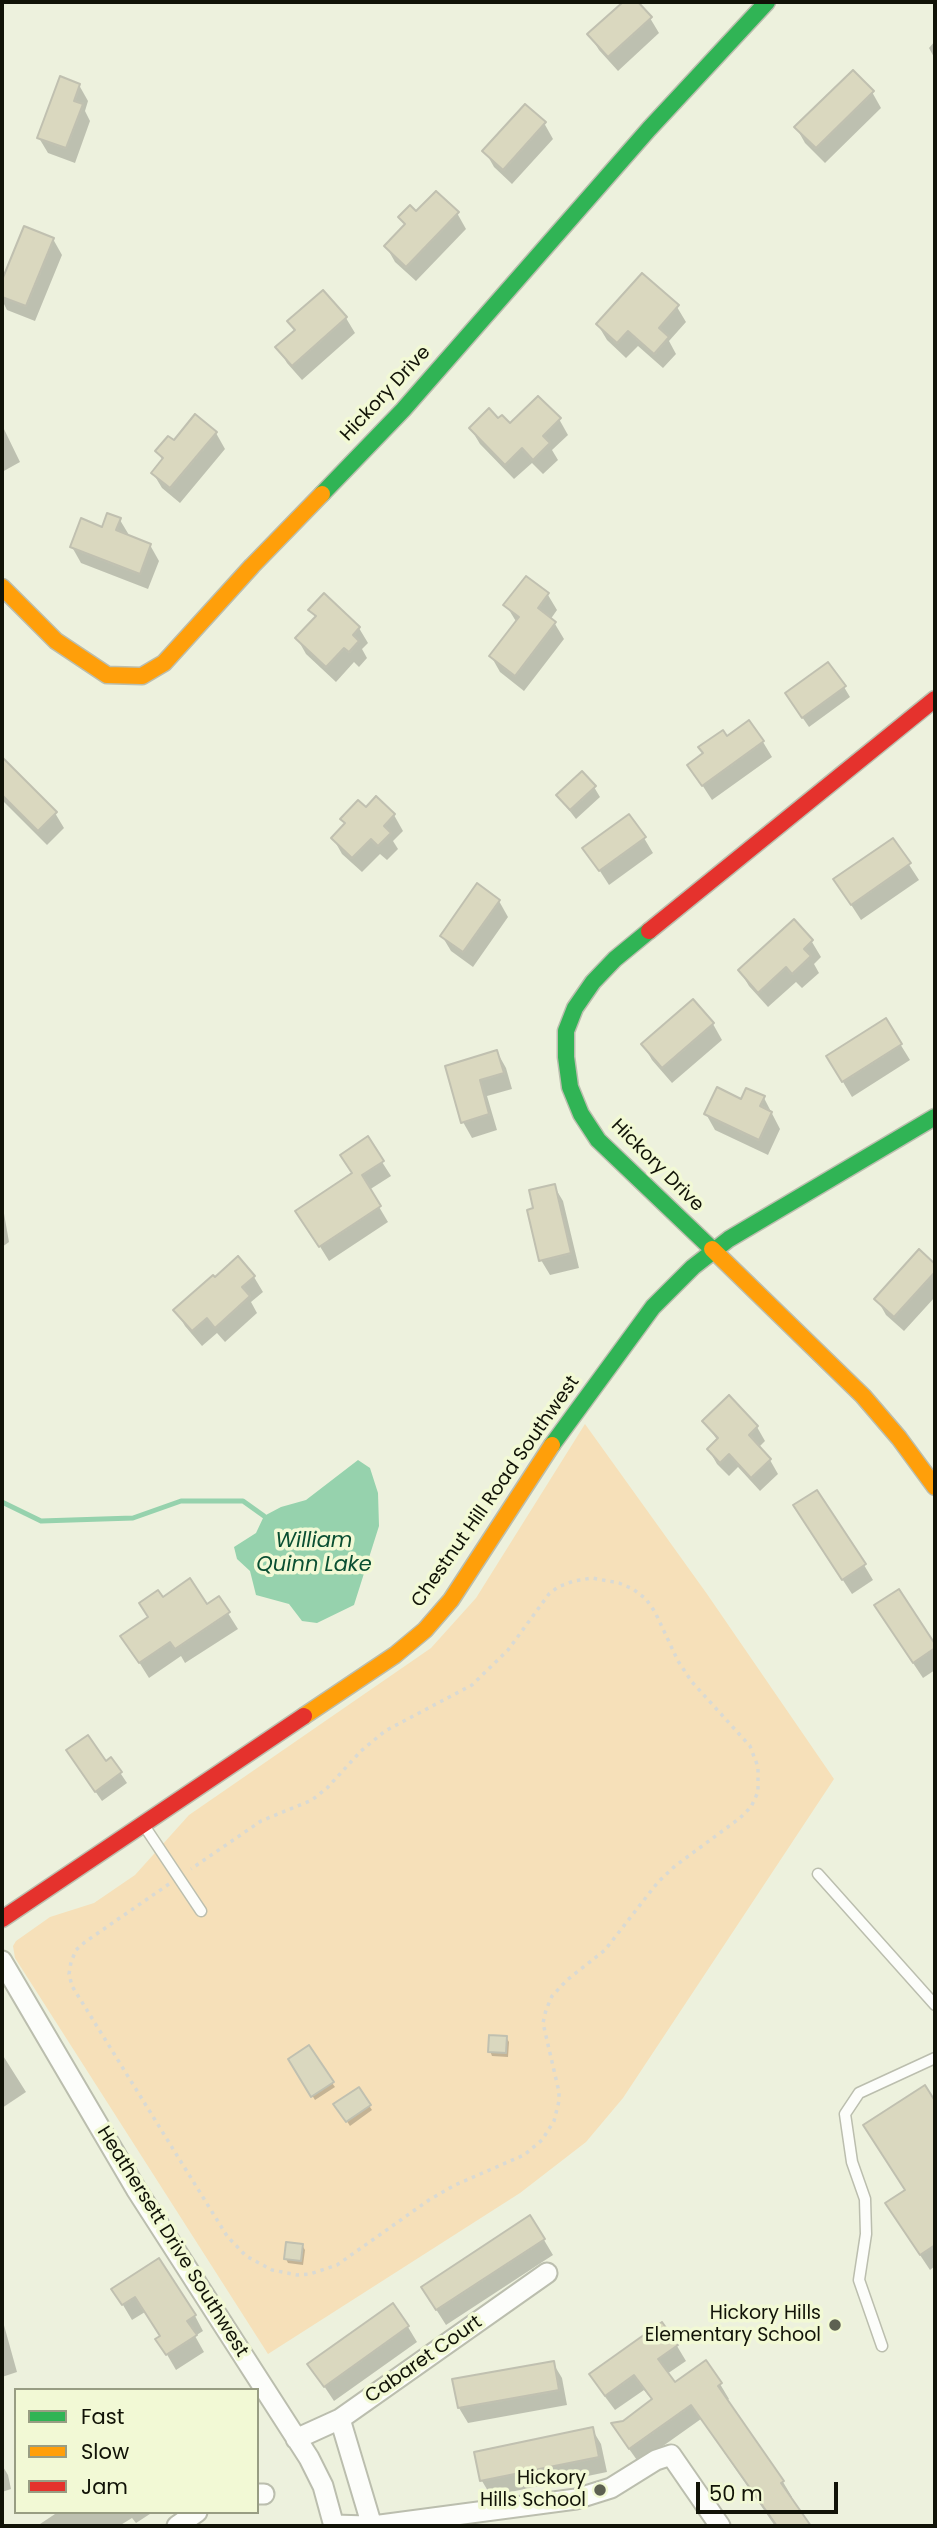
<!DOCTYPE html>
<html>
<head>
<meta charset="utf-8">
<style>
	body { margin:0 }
	#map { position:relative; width:937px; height:2528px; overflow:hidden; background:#edf1dd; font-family:Poppins,sans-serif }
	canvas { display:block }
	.frame { position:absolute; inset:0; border:4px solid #111307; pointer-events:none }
	.legend { position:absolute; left:14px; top:2388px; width:245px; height:126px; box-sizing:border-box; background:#f2f9d5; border:2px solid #989d83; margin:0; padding:9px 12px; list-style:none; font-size:21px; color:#111307 }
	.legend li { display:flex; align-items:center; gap:14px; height:35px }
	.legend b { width:35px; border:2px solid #989d83 }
	.scale { position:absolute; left:696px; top:2482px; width:142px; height:32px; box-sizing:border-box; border:4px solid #111307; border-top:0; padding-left:9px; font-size:21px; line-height:24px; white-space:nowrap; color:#111307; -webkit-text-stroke:5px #f2f9d5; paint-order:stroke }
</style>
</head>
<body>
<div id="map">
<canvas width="937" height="2528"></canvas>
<div class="frame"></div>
<ul class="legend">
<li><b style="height:9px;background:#30b455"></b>Fast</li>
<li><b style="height:9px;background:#ff9f0a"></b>Slow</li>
<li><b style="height:9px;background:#e5322d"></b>Jam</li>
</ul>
<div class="scale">50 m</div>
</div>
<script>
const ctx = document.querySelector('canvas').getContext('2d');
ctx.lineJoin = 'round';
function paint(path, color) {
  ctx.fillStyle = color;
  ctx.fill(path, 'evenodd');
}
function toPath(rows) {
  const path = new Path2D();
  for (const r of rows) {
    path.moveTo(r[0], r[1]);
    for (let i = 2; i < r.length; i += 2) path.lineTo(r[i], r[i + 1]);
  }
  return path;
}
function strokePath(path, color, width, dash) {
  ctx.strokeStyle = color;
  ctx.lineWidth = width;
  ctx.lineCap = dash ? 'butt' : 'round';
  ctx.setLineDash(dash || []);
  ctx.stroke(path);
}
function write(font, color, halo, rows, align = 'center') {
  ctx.font = font + ' Poppins,sans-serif';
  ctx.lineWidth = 7;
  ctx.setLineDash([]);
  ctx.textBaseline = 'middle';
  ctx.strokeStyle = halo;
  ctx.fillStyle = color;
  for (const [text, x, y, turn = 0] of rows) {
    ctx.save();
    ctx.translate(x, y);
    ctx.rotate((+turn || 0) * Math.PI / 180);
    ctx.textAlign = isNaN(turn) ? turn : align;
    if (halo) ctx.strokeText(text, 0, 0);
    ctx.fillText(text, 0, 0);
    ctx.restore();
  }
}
const green = toPath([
	[585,1424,707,1594,834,1779,623,2098,586,2142,520,2193,268,2354,15,1958,13,1946,16,1941,50,1917,94,1903,135,1875,189,1815,431,1648,476,1598]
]);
const water = toPath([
	[358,1460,370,1468,378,1493,379,1526,354,1605,317,1623,302,1621,289,1604,256,1595,250,1571,237,1559,234,1547,256,1533,264,1516,281,1507,306,1500]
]);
const shadow = toPath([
	[625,2,635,2,650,18,659,33,618,71,599,50,590,35],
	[935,41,935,59,929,48],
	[79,85,88,101,85,111,90,121,75,163,48,153,39,138],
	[872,92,881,108,825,163,805,143,796,127],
	[544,123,553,139,512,184,494,167,485,151],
	[457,213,466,229,416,281,395,262,386,246,406,226,400,217,416,214],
	[25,228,53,239,62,255,35,321,7,310,2,300,2,285],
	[677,307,686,322,669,341,676,354,663,368,638,346,626,358,607,340,598,325],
	[346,318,355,333,302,380,287,363,278,347,295,332,289,322],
	[559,419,568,435,552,450,558,460,543,474,532,463,514,479,480,444,471,429,498,421,510,426],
	[2,425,20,462,2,472],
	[216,433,225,449,180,503,162,488,153,473,163,461,157,451,174,443],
	[120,520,129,535,150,545,159,561,148,589,81,563,72,547],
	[548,595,557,610,550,620,555,624,564,639,524,691,500,672,491,656,517,623,506,605],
	[311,610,359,628,368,643,362,649,367,658,359,667,354,662,336,682,306,654,297,638,316,619],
	[844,687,850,697,809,727,793,704],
	[727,738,763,742,772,757,712,800,689,765],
	[4,762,55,813,64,828,47,845,2,800,2,764],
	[594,787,600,797,576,819,558,796],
	[366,810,394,815,403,831,393,841,398,849,387,860,380,854,362,872,342,854,333,838,346,825,342,819],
	[644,838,653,853,609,885,585,848],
	[893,840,919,880,861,920,835,880],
	[499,901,508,917,473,967,451,951,442,936],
	[793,922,812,942,821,957,814,964,819,973,802,988,796,982,768,1007,749,986,740,971],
	[693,1001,713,1024,722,1040,672,1083,652,1060,643,1044],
	[886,1021,910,1060,852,1097,837,1072],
	[497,1052,506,1068,512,1089,487,1096,497,1130,472,1138,463,1122,447,1067],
	[764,1098,780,1129,768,1155,715,1130,706,1114,742,1101],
	[382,1162,391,1176,369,1190,388,1222,329,1261,298,1211],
	[554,1186,563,1201,579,1268,550,1275,541,1260,535,1210],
	[2,1202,9,1242,2,1247],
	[920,1252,935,1266,935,1297,904,1331,886,1315,877,1299],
	[254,1277,263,1292,251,1302,257,1313,225,1342,217,1333,202,1346,185,1326,176,1310],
	[729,1398,757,1427,765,1441,758,1448,770,1460,778,1474,760,1491,738,1467,729,1476,717,1464,709,1450,718,1441,704,1421],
	[804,1521,864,1565,873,1580,852,1594],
	[898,1592,935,1647,935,1670,923,1678,885,1621],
	[162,1599,207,1607,219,1599,238,1629,185,1663,181,1656,149,1678,132,1651],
	[111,1759,127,1783,102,1801,74,1761,105,1763],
	[506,2037,509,2042,508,2057,492,2056,490,2051],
	[2,2054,26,2092,2,2108],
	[290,2060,332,2083,335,2087,315,2100],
	[924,2087,935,2104,935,2266,930,2270,896,2219,905,2192],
	[358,2089,372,2110,350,2126,336,2104],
	[544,2240,553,2255,446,2325,432,2303],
	[302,2245,305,2250,303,2265,288,2263,286,2259],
	[114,2290,195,2316,203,2331,195,2336,204,2352,176,2370,158,2339,161,2337,145,2312,132,2320],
	[2,2318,17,2372,2,2377],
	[408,2327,417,2342,334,2401,310,2365],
	[677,2346,686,2361,667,2374,675,2384,720,2384,729,2399,726,2401,783,2482,792,2497,790,2499,809,2526,775,2526,701,2419,639,2463,622,2439,623,2422,652,2400,644,2390,615,2410,600,2390],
	[553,2363,562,2378,567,2405,468,2423,459,2408,455,2381],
	[592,2429,601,2444,607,2472,491,2496,482,2481,476,2453],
	[2,2465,8,2475,11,2489,2,2492],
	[58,2512,153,2512,136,2523,132,2518,119,2526,37,2526]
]);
const stream = toPath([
	[2,1502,41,1521,133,1518,181,1501,243,1501,264,1516]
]);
const building = toPath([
	[623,2,638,2,652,17,608,57,587,34,623,2],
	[853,70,874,91,816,148,794,127,853,70],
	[60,76,80,84,74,101,83,104,66,148,37,138,60,76],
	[525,104,546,122,503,170,482,151,525,104],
	[436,191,459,212,406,267,384,246,405,224,398,217,410,205,416,211,436,191],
	[24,226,54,238,26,306,2,297,2,280,24,226],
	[642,273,679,305,659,328,669,337,654,354,628,331,617,343,596,324,642,273],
	[323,290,347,317,292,366,275,347,295,330,287,321,323,290],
	[538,396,561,418,543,436,550,443,533,460,522,448,505,465,469,428,489,408,498,418,502,415,510,423,538,396],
	[195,414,217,432,170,488,151,473,163,458,155,451,168,436,174,440,195,414],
	[107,513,121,518,116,530,151,544,140,574,70,547,81,518,102,527,107,513],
	[526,576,549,593,538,608,556,622,515,676,489,656,519,617,503,605,526,576],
	[324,593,360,627,353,635,359,641,349,652,344,648,326,667,295,638,316,616,308,610,324,593],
	[828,662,846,686,802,718,785,693,828,662],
	[749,720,764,741,702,786,687,765,703,753,698,747,723,730,727,736,749,720],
	[2,757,57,812,38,831,2,795,2,757],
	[582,771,596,786,570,810,556,795,582,771],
	[376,796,395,814,384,826,391,833,378,846,371,839,352,858,331,838,345,823,340,819,358,800,366,807,376,796],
	[629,814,646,837,599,871,582,848,629,814],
	[893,838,911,863,851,905,833,879,893,838],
	[477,883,500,900,463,952,440,936,477,883],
	[794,919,813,940,804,949,811,956,792,974,786,967,758,993,738,970,794,919],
	[693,999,714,1023,662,1068,641,1044,693,999],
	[886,1018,902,1044,842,1082,826,1056,886,1018],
	[497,1050,504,1073,480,1080,489,1114,461,1123,445,1066,497,1050],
	[717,1087,741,1099,746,1088,765,1096,760,1106,772,1112,759,1140,704,1114,717,1087],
	[368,1136,384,1161,362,1175,381,1206,319,1247,295,1211,352,1173,340,1155,368,1136],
	[555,1184,571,1253,539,1261,527,1210,533,1208,529,1190,555,1184],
	[919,1249,935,1264,935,1272,894,1317,874,1299,919,1249],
	[238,1256,255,1276,242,1287,250,1296,215,1328,207,1318,192,1331,173,1310,213,1275,215,1277,238,1256],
	[729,1395,758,1426,749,1435,771,1459,751,1478,729,1454,720,1463,707,1449,718,1438,702,1421,729,1395],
	[817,1490,866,1564,842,1580,793,1505,817,1490],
	[190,1578,207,1604,219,1596,230,1612,175,1649,170,1642,139,1663,120,1636,148,1617,139,1603,158,1590,163,1597,190,1578],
	[899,1589,935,1644,935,1648,913,1663,874,1605,899,1589],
	[88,1735,106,1761,111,1757,122,1772,95,1792,66,1750,88,1735],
	[489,2035,507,2036,506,2053,488,2052,489,2035],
	[309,2045,334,2082,311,2097,288,2059,309,2045],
	[925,2085,935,2101,935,2245,920,2255,885,2203,905,2190,863,2125,925,2085],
	[359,2087,371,2105,346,2122,333,2104,359,2087],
	[530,2215,545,2239,436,2310,421,2287,530,2215],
	[286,2242,303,2244,301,2261,284,2259,286,2242],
	[159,2258,196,2315,187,2321,197,2335,166,2355,155,2339,160,2336,135,2297,122,2305,111,2289,159,2258],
	[393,2303,409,2326,324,2387,307,2364,393,2303],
	[662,2322,678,2345,658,2359,675,2382,706,2360,722,2383,718,2386,784,2481,781,2483,811,2526,777,2526,691,2405,629,2449,611,2423,623,2421,652,2399,634,2375,605,2396,589,2374,662,2322],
	[554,2361,559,2390,458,2408,452,2379,554,2361],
	[593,2427,599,2457,480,2481,474,2452,593,2427]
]);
const path = toPath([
	[169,1884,85,1942,76,1950,71,1962,69,1974,72,1986,227,2236,246,2256,272,2270,297,2275,310,2274,337,2265,429,2200,455,2185,524,2155,542,2140,554,2121,559,2101,559,2092,543,2023,546,2010,552,1996,567,1980,605,1950,658,1882,675,1866,740,1818,751,1807,758,1792,758,1767,750,1746,692,1682,678,1661,655,1612,646,1599,633,1589,619,1583,592,1578,574,1581,558,1587,549,1594,508,1650,472,1685,385,1731,361,1751,327,1788,312,1800,261,1821,191,1869]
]);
const lane = toPath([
	[143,1824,201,1911],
	[818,1874,935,2005],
	[882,2346,859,2280,866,2234,865,2199,852,2162,845,2114,859,2093,935,2058]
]);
const street = toPath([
	[2,1961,136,2189,309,2458,323,2486,334,2526],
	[340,2419,372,2526],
	[296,2439,340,2419,547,2273],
	[257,2494,264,2494],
	[334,2525,367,2526],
	[177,2526,197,2512],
	[373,2526,576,2499,611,2488,656,2460,671,2455,720,2526]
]);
const fast = toPath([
	[322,494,403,410,649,129,767,2],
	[649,931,615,959,593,982,575,1008,566,1031,566,1057,570,1087,581,1114,598,1140,712,1249],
	[552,1445,653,1307,693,1267,729,1239,935,1117]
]);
const slow = toPath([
	[2,587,56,641,107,675,142,676,164,663,252,566,322,494],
	[712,1249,863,1396,899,1438,935,1487],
	[304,1716,395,1655,425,1630,451,1600,552,1445]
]);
const jam = toPath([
	[649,931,935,699],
	[2,1919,304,1716]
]);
const markers = [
	[835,2325,7,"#5e6152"],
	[600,2490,7,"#5e6152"]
];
const streetNames = [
	["Hickory Drive",386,394,-47],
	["Hickory Drive",657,1166,45],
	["Chestnut Hill Road Southwest",496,1492,-55],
	["Heathersett Drive Southwest",172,2242,58],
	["Cabaret Court",424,2360,-35]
];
const poiNames = [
	["Hickory Hills",821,2314],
	["Elementary School",821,2336],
	["Hickory",586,2479],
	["Hills School",586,2501]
];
const waterNames = [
	["William",314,1542],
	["Quinn Lake",314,1566]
];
paint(green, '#f6e0b9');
paint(water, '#96d2ad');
paint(shadow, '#0003');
strokePath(stream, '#96d2ad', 5);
paint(building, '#dad8bf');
strokePath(building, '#c0c0b0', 2);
strokePath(lane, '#bbbeae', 13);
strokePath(street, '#bbbeae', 23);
strokePath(fast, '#bbbeae', 19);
strokePath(slow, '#bbbeae', 19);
strokePath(jam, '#bbbeae', 19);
strokePath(path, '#d9dad4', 3.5, [3.5, 5]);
strokePath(lane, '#fcfdfa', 10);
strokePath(street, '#fcfdfa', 19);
strokePath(fast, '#30b455', 16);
strokePath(slow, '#ff9f0a', 16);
strokePath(jam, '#e5322d', 16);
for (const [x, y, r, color] of markers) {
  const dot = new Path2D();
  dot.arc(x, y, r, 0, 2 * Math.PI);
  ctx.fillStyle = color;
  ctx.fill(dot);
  strokePath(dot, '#f2f9d5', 2.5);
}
write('19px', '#111307', '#f2f9d5', streetNames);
write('19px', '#111307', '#f2f9d5', poiNames, 'right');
write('italic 21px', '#0a4f32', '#f2f9d5', waterNames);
</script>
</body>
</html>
